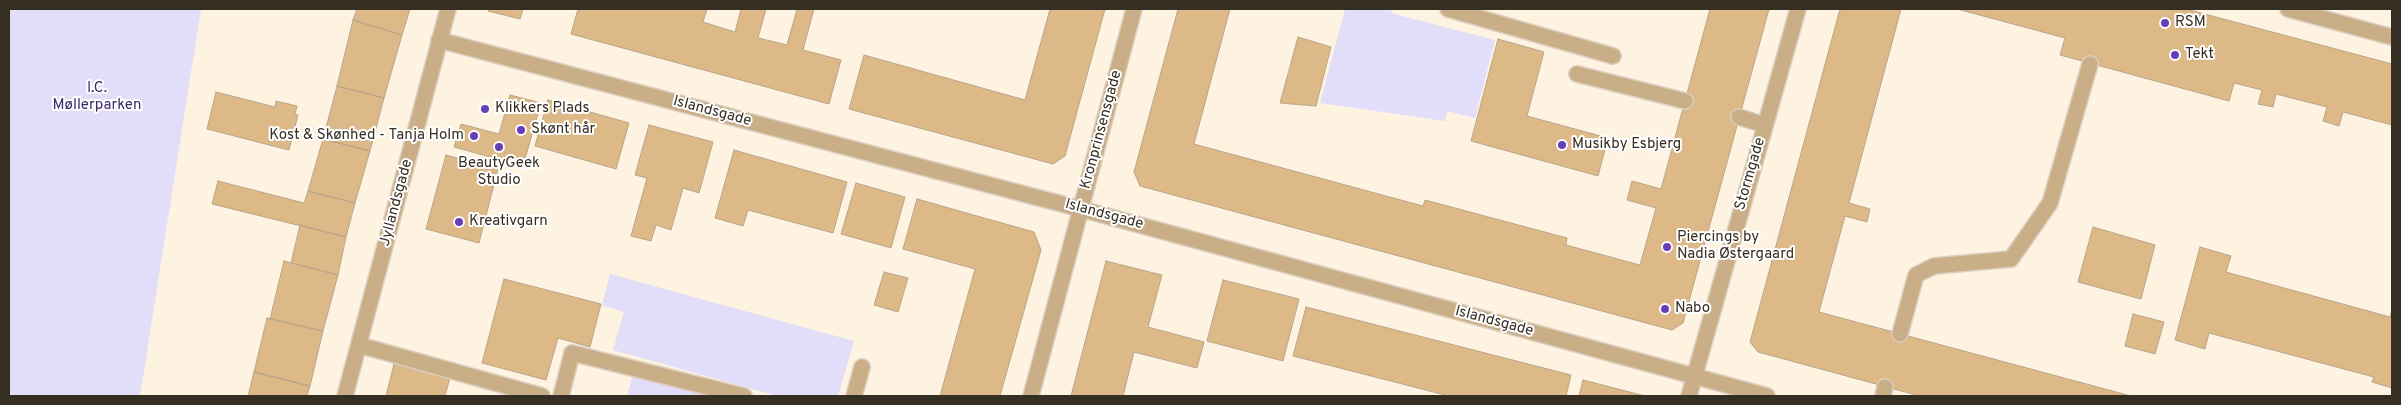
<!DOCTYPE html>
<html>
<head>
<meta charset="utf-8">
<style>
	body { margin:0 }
	#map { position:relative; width:2401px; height:405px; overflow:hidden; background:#fef2e1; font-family:Overpass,sans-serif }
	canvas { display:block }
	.frame { position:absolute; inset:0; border:10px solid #352e23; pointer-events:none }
</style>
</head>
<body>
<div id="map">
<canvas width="2401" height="405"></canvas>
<div class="frame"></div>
</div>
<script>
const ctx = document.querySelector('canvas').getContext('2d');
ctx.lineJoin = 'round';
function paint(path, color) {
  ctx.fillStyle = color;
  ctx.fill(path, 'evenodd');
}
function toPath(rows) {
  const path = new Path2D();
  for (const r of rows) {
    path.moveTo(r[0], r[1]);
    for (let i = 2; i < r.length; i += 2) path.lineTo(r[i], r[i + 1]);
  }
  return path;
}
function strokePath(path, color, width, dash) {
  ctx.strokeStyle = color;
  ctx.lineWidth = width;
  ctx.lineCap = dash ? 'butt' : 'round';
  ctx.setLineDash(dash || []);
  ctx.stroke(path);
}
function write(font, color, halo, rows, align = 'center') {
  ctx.font = font + ' Overpass,sans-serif';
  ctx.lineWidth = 4;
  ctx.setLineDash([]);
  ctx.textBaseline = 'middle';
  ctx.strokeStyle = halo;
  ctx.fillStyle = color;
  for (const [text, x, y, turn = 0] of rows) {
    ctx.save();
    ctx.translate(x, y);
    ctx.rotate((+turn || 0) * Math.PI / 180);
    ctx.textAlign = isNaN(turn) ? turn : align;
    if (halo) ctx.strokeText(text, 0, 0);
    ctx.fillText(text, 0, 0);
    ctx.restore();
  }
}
const green = toPath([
	[9,9,201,9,140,396,9,396],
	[1345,9,1389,9,1394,14,1495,40,1475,118,1447,111,1445,121,1320,103],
	[610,274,854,341,838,396,778,396,613,350,624,312,602,305],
	[634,370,731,396,627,396]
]);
const building = toPath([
	[357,9,410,9,402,35,353,20,357,9],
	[489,9,523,9,520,19,488,11,489,9],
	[578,9,707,9,703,22,735,32,741,9,766,9,758,38,787,45,797,9,814,9,803,50,841,60,829,104,571,34,578,9],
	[1050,9,1105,9,1065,156,1053,164,849,109,864,55,1025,100,1050,9],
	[1175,9,1230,9,1194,144,1423,206,1425,200,1567,238,1566,245,1640,265,1656,208,1627,200,1632,181,1661,189,1710,9,1769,9,1683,323,1672,330,1140,186,1134,172,1178,9,1175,9],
	[1840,9,1901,9,1849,203,1870,209,1867,222,1845,216,1819,312,2131,396,1920,396,1758,352,1750,342,1840,9],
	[1957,9,2186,9,2392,64,2392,125,2343,112,2339,126,2323,121,2327,107,2276,94,2273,107,2258,104,2262,90,2234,83,2229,101,2060,55,2065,38,1957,9],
	[353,20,402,35,384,98,337,86,353,20],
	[1298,37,1331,47,1316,106,1280,103,1298,37],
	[1498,39,1544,52,1527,116,1608,138,1598,176,1471,141,1498,39],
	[337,86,384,98,370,151,323,139,337,86],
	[216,92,275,107,276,101,297,106,295,114,298,115,289,150,207,129,216,92],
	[510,95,541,103,523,166,454,147,461,124,499,134,510,95],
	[548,100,629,123,616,169,535,146,548,100],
	[649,125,713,142,699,193,683,188,671,230,656,225,651,241,631,236,647,178,635,175,649,125],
	[323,139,370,151,355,203,308,191,323,139],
	[734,150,847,182,833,233,748,210,743,226,715,218,734,150],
	[446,155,498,169,479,243,426,229,446,155],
	[218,181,304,203,308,191,355,203,346,237,212,204,218,181],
	[856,183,905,197,891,248,841,234,856,183],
	[917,199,1034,232,1041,250,1000,396,940,396,975,269,903,249,917,199],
	[300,225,346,237,338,275,291,263,300,225],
	[2093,227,2155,245,2141,299,2078,282,2093,227],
	[2200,247,2231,256,2226,272,2390,317,2392,309,2392,388,2372,382,2374,377,2209,333,2205,349,2175,340,2200,247],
	[284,261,338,275,323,331,270,319,284,261],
	[1106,261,1162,275,1148,327,1204,342,1197,368,1134,352,1123,396,1071,396,1106,261],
	[884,272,908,278,898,312,874,305,884,272],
	[504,279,601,304,590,347,558,338,546,380,482,363,504,279],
	[1223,280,1299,299,1283,361,1207,341,1223,280],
	[1306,307,1571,375,1566,396,1449,396,1293,356,1306,307],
	[2133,314,2164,322,2155,354,2125,346,2133,314],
	[267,318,323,331,310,386,254,372,267,318],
	[394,364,450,378,445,396,386,396,394,364],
	[254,372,310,386,307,396,248,396,254,372],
	[1583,380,1645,396,1579,396,1583,380]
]);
const service = toPath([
	[1448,9,1613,56],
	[1577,74,1685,101],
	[1739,117,1765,125],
	[1900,334,1916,275,1934,266,2011,259,2050,203,2090,64],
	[359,345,542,396],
	[561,396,572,353,744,396],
	[854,396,862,367],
	[1883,396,1885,387]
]);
const minor = toPath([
	[439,40,1081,209,1767,396],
	[345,396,448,9],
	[1031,396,1134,9]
]);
const tertiary = toPath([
	[2288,9,2392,37],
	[1689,396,1798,9]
]);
const markers = [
	[2165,23,5,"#673eb6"],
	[2175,55,5,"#673eb6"],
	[485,109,5,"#673eb6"],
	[521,130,5,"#673eb6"],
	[474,136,5,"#673eb6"],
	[1562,145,5,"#673eb6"],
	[499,147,5,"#673eb6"],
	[459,222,5,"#673eb6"],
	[1667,247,5,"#673eb6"],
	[1665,309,5,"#673eb6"]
];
const poiNames = [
	["RSM",2175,23],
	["Tekt",2185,55],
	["Klikkers Plads",495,109],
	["Skønt hår",531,130],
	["Kost & Skønhed - Tanja Holm",464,136,"right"],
	["Musikby Esbjerg",1572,145],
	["BeautyGeek",499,164,"center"],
	["Studio",499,181,"center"],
	["Kreativgarn",469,222],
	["Piercings by",1677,238],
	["Nadia Østergaard",1677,255],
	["Nabo",1675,309]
];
const parkNames = [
	["I.C.",97,89],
	["Møllerparken",97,106]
];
const streetNames = [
	["Islandsgade",712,112,15],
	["Kronprinsensgade",1102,130,-75],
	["Stormgade",1751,174,-74],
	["Jyllandsgade",397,203,-75],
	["Islandsgade",1104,215,15],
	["Islandsgade",1494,322,15]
];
paint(green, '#e2ddf8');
paint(building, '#dcb987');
strokePath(building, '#b8a58a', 1);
strokePath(service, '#dacfbf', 18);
strokePath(minor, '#dacfbf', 18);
strokePath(tertiary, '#dacfbf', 18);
strokePath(service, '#c9ae87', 15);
strokePath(minor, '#c9ae87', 15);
strokePath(tertiary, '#c9ae87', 15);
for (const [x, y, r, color] of markers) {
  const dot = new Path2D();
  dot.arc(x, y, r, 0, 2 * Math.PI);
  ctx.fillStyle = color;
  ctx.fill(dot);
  strokePath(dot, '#fff', 2);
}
write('15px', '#352e23', '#fff', poiNames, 'left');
write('15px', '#3c2868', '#fff', parkNames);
write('15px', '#352e23', '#fff', streetNames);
</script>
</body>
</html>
